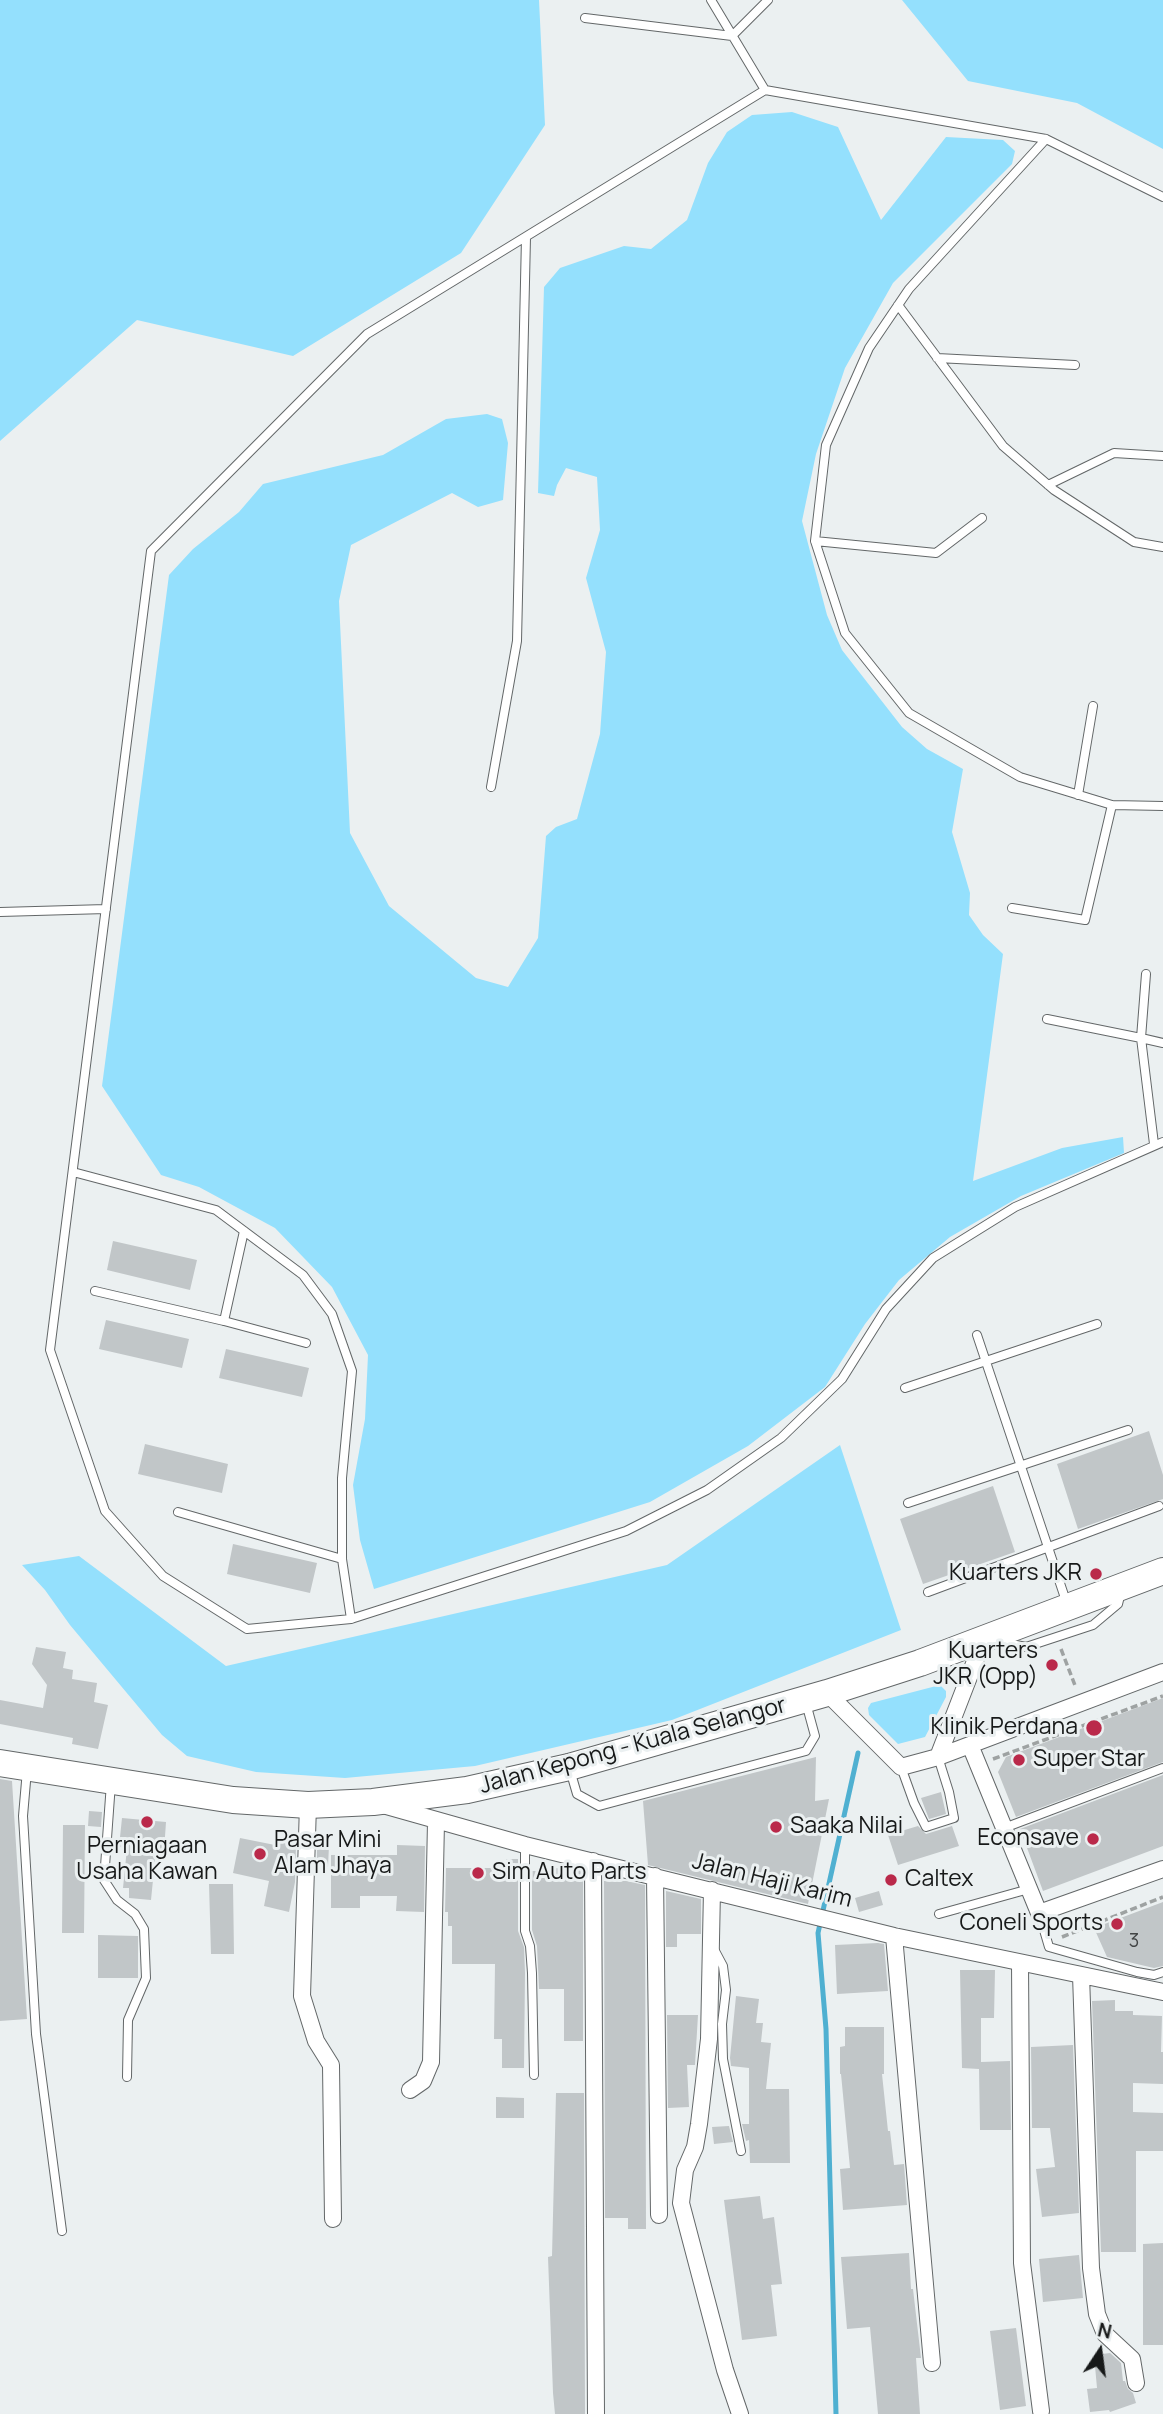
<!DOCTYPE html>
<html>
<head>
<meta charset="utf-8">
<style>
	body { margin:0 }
	#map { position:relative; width:1163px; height:2414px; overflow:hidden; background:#ebf0f1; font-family:Manrope,sans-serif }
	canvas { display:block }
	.north { position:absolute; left:1065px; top:2316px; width:70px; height:70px; -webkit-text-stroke:5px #ebf0f1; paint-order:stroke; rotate:13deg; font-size:19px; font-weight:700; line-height:28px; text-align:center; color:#171919 }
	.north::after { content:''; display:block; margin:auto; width:24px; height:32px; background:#171919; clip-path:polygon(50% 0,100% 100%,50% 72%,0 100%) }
</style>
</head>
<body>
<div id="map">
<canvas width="1163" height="2414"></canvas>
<div class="north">N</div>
</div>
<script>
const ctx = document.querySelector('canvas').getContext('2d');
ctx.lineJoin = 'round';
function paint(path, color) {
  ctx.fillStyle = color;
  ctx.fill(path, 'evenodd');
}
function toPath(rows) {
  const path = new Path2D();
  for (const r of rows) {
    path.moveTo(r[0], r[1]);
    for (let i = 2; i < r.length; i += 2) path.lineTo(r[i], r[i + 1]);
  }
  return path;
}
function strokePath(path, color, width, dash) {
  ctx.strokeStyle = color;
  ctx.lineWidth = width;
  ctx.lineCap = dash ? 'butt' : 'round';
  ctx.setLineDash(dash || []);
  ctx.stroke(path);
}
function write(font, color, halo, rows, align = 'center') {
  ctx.font = font + ' Manrope,sans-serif';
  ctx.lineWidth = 6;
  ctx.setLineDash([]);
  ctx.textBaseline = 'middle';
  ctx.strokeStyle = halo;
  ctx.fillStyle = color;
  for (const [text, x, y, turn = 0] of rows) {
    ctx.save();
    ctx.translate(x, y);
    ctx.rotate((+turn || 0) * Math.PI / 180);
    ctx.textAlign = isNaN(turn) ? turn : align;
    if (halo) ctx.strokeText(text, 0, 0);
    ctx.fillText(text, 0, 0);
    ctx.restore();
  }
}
const green = toPath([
	[0,0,539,0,545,125,461,253,293,356,137,320,0,441],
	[902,0,1163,0,1163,149,1077,103,968,81],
	[792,112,838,127,881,220,946,137,1003,140,1015,151,1012,164,893,283,845,368,816,454,802,521,827,615,842,650,902,727,927,749,963,769,952,832,970,893,969,915,983,935,1003,954,973,1181,1062,1148,1123,1137,1124,1153,1021,1196,950,1237,899,1280,865,1324,825,1387,748,1446,650,1502,374,1589,360,1540,353,1485,365,1419,368,1355,332,1287,275,1228,199,1187,161,1175,102,1086,169,575,193,549,239,512,263,484,383,455,446,419,487,414,502,419,508,443,503,500,478,507,452,493,351,545,339,601,350,833,389,906,476,978,508,987,538,938,546,836,556,827,577,819,600,734,606,652,586,578,600,530,597,477,566,468,557,485,554,496,538,493,544,287,560,268,624,246,651,249,687,220,708,163,727,132,752,115],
	[840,1445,901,1630,672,1720,475,1766,345,1778,256,1772,187,1756,162,1735,70,1625,45,1590,22,1565,79,1556,226,1666,667,1565],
	[940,1685,946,1691,946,1697,925,1737,898,1744,869,1715,868,1708,871,1703]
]);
const stream = toPath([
	[836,2414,826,2029,818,1933,858,1753]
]);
const building = toPath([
	[113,1241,197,1260,190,1290,107,1270],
	[106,1320,189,1339,182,1368,99,1349],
	[226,1349,309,1368,302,1397,219,1378],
	[1149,1431,1163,1475,1163,1499,1078,1529,1057,1464],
	[145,1444,228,1464,222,1493,138,1474],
	[993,1486,1015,1552,923,1584,900,1519],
	[233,1544,317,1563,310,1593,227,1574],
	[36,1647,66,1652,63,1668,73,1670,72,1679,97,1683,94,1702,108,1705,98,1749,72,1744,73,1738,0,1724,0,1700,43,1708,47,1685,32,1664],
	[1163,1698,1163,1762,1016,1817,998,1772,1006,1757],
	[816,1757,815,1801,829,1799,808,1904,648,1865,643,1801],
	[1163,1775,1163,1846,1043,1891,1020,1829],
	[0,1779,12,1781,27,2019,0,2021],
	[941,1792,946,1814,929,1819,921,1798],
	[89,1811,102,1812,101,1827,88,1826],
	[122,1818,166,1822,164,1851,156,1850,151,1900,129,1898,129,1888,123,1888,127,1848,119,1847],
	[63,1825,85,1825,84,1933,62,1933],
	[918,1826,926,1834,952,1826,959,1846,898,1865,888,1835],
	[240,1838,275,1845,276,1842,296,1844,295,1882,289,1912,264,1906,269,1881,233,1873],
	[317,1845,329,1845,328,1867,317,1867],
	[397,1845,425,1846,424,1912,396,1911,397,1896,360,1896,360,1908,331,1908,331,1855,397,1855],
	[506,1859,518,1859,518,1931,524,1947,525,1973,524,2068,502,2068,502,2039,494,2039,495,1964,452,1964,452,1926,448,1926,448,1912,445,1912,446,1868,506,1868],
	[554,1868,583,1870,583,2041,564,2041,564,1989,539,1989,537,1946,532,1930,532,1871,554,1871],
	[604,1881,626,1881,645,1885,646,2229,628,2229,628,2218,605,2218],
	[209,1884,233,1884,234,1954,211,1954],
	[666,1891,701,1899,701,1934,677,1934,677,1947,666,1947],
	[879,1891,883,1905,859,1912,855,1898],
	[1163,1902,1163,1966,1154,1968,1107,1957,1094,1928],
	[98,1935,138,1936,138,1978,98,1978],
	[878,1943,884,1944,888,1991,837,1994,835,1945],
	[960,1970,995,1970,994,2018,981,2018,981,2062,1010,2061,1011,2130,980,2130,979,2069,962,2068],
	[736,1996,759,1999,756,2023,763,2023,761,2042,771,2043,766,2089,789,2089,790,2163,750,2163,749,2140,746,2141,742,2124,749,2124,749,2068,731,2066,730,2058],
	[1115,2000,1115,2011,1133,2011,1133,2015,1162,2016,1161,2052,1163,2052,1163,2084,1133,2083,1133,2112,1163,2113,1163,2151,1136,2151,1136,2252,1101,2252,1092,2001],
	[667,2015,698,2015,695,2065,687,2065,689,2107,668,2108],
	[845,2027,884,2027,884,2074,882,2074,888,2131,890,2131,894,2165,904,2164,907,2205,843,2210,840,2169,850,2168,841,2074,840,2074,840,2047,845,2046],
	[1073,2045,1079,2213,1042,2217,1036,2169,1055,2167,1050,2128,1032,2128,1031,2047],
	[556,2093,584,2093,585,2414,555,2414,553,2393,548,2257,552,2256],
	[496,2097,524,2098,524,2118,496,2118],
	[729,2126,733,2142,714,2144,712,2127],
	[760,2196,763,2219,774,2217,782,2284,771,2285,777,2336,742,2340,724,2200],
	[1163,2243,1163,2345,1143,2345,1143,2244],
	[909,2253,911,2289,913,2289,921,2358,916,2358,920,2414,878,2414,870,2327,847,2329,841,2257],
	[1079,2255,1083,2298,1043,2302,1039,2259],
	[1016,2328,1026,2406,1000,2410,990,2331],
	[1110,2353,1121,2363,1123,2381,1125,2381,1128,2389,1133,2393,1136,2403,1110,2412,1109,2410,1090,2412,1087,2389,1097,2388,1094,2355]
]);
const path = toPath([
	[1061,1649,1076,1688],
	[993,1759,1163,1696],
	[1062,1937,1163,1897]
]);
const service = toPath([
	[711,0,765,90],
	[585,18,732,36,768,0],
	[1046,139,909,289,869,348,826,445,815,541,845,633,909,713,1020,777,1112,805,1163,806],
	[1163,197,1046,139,765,90,367,334,151,551,50,1350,105,1511,163,1576,247,1629,351,1619,626,1531,707,1490,781,1438,842,1379,886,1309,933,1258,1015,1207,1163,1142],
	[898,305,1003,446,1054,490,1134,542,1163,547],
	[937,358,1075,365],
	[1048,485,1114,453,1163,456],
	[815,541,936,553,982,518],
	[491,787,517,641,526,237],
	[1078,795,1093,706],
	[1012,908,1085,920,1112,805],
	[0,912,106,909],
	[1146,974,1141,1038,1163,1043],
	[1047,1019,1141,1038,1154,1144],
	[73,1172,216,1210,303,1275,332,1314,352,1371,342,1478,342,1559,351,1619],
	[95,1291,224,1321,306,1343],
	[224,1321,244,1231],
	[977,1335,1067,1604],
	[905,1388,1097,1324],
	[908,1503,1128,1430],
	[178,1512,342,1559],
	[928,1592,1159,1506],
	[1001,1642,1026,1647,1093,1625,1118,1604,1121,1592],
	[901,1767,914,1803,926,1827,954,1818,949,1792,938,1757],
	[27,1770,23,1816,36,2034,62,2231],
	[570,1770,577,1794,599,1806,806,1751,815,1736,806,1703],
	[111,1783,104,1880,117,1900,135,1914,144,1929,146,1978,128,2020,127,2077],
	[1004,1828,1163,1768],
	[525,1845,525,1931,530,1946,532,1973,534,2075],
	[1039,1913,1049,1947,1137,1972,1154,1975,1163,1972],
	[939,1914,1029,1889],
	[715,1951,723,1966,726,1990,722,2024,723,2059,741,2151]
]);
const minor = toPath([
	[827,1693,901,1767,938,1757,984,1638],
	[970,1745,1039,1913,1163,1869],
	[938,1757,1163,1672],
	[308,1805,302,1996,316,2041,331,2065,333,2219],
	[383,1805,525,1845,894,1936,1163,1992],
	[593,1861,596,2414],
	[655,1876,659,2215],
	[712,1890,709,2039,699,2124,695,2147,685,2170,681,2203,725,2370,740,2414],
	[894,1936,932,2363],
	[1020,1963,1022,2263,1041,2411],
	[1081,1975,1091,2268,1097,2314,1105,2334,1132,2359,1136,2383],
	[410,2090,423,2081,431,2062,436,1822]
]);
const trunk = toPath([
	[0,1763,233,1800,308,1805,373,1802,467,1790,569,1767,827,1693,920,1663,1163,1571]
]);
const markers = [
	[1096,1574,7,"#ba294a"],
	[1052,1665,7,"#ba294a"],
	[1094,1728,9,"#ba294a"],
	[1019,1760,7,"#ba294a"],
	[147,1822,7,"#ba294a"],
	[776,1827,7,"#ba294a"],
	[1093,1839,7,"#ba294a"],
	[260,1854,7,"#ba294a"],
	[478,1873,7,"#ba294a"],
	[891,1880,7,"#ba294a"],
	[1117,1924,7,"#ba294a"]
];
const numberNames = [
	["3",1134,1942]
];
const poiNames = [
	["Kuarters JKR",1082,1574],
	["Kuarters",1038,1652],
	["JKR (Opp)",1038,1678],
	["Klinik Perdana",1078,1728],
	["Super Star",1033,1760,"left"],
	["Saaka Nilai",790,1827,"left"],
	["Econsave",1079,1839],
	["Pasar Mini",274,1841,"left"],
	["Alam Jhaya",274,1867,"left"],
	["Perniagaan",147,1847,"center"],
	["Usaha Kawan",147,1873,"center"],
	["Sim Auto Parts",492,1873,"left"],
	["Caltex",905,1880,"left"],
	["Coneli Sports",1103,1924]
];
const streetNames = [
	["Jalan Kepong - Kuala Selangor",633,1746,-15],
	["Jalan Haji Karim",772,1881,14]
];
paint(green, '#94e0fd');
strokePath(stream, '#4fb0d1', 5);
paint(building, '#c1c6c8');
strokePath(service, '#636768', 10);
strokePath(minor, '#636768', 18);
strokePath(trunk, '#636768', 28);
strokePath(path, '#9ea2a2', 3.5, [7, 3.5]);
strokePath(service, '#fff', 8);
strokePath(minor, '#fff', 16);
strokePath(trunk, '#fff', 26);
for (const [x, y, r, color] of markers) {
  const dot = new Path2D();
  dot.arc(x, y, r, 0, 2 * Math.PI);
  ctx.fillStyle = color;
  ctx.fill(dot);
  strokePath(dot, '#ebf0f1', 2.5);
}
write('19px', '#424445', null, numberNames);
write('23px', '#171919', '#ebf0f1', poiNames, 'right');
write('23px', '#171919', '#ebf0f1', streetNames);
</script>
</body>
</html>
